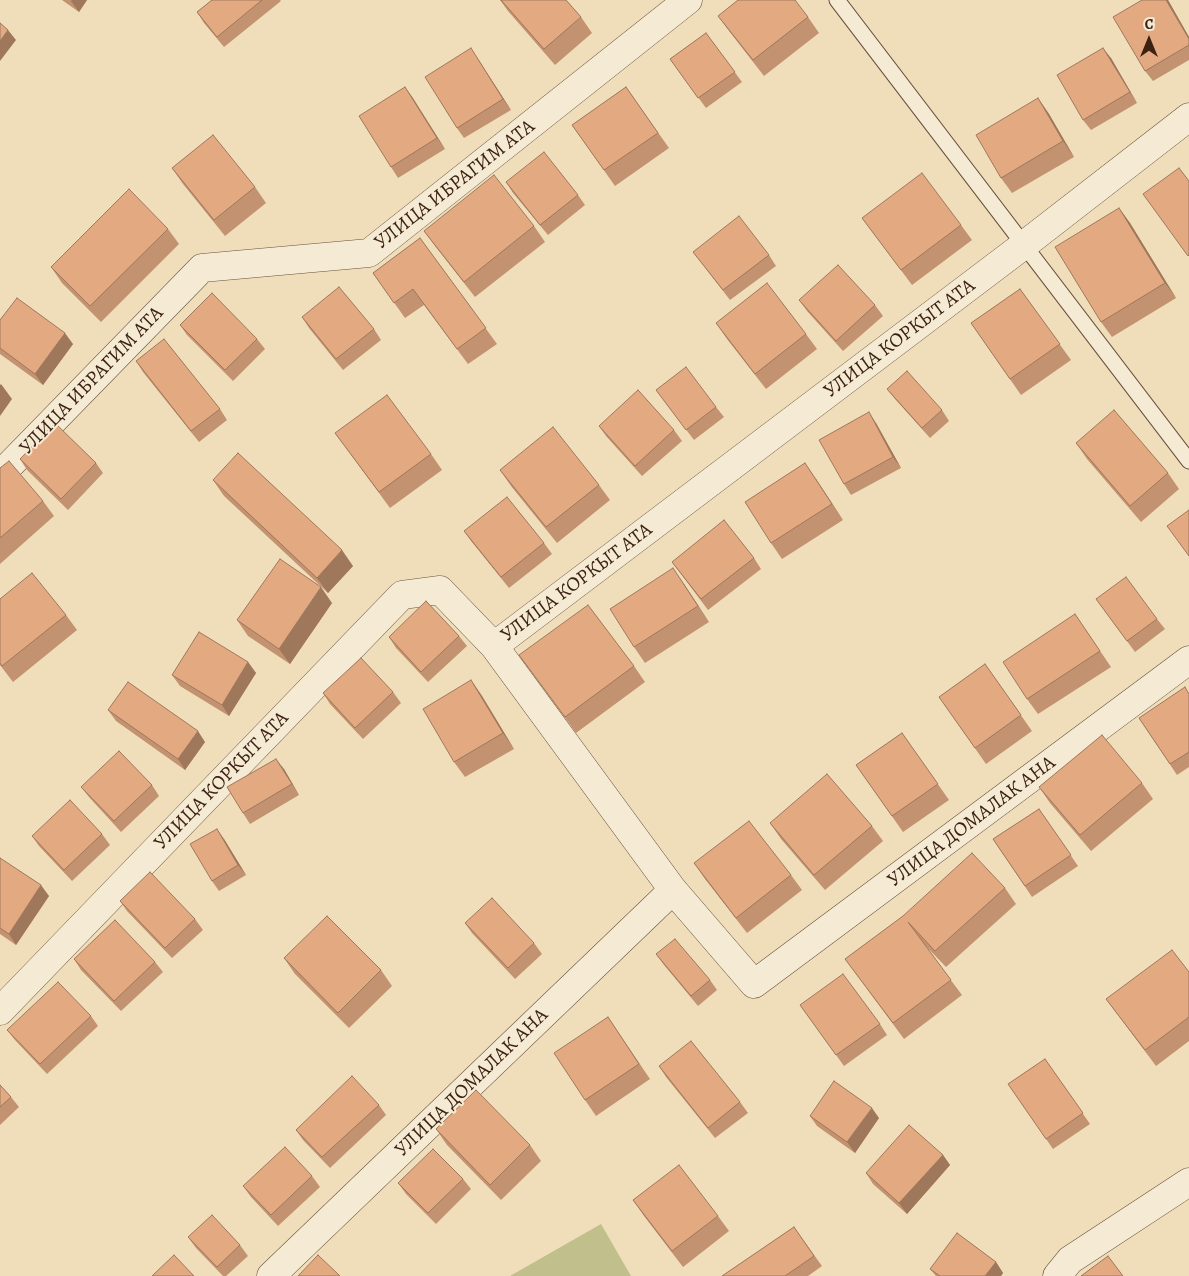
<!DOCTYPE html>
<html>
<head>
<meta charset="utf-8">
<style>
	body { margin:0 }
	#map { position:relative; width:1189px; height:1276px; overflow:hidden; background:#f0debb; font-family:Alegreya,serif }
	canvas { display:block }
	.north { position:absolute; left:1124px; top:15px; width:50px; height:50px; -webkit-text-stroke:4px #f5ead3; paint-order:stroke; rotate:0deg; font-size:14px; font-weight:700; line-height:20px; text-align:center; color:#3b2213 }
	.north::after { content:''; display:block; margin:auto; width:18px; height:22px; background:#3b2213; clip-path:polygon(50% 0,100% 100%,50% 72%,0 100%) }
</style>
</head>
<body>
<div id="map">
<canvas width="1189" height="1276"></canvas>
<div class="north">С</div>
</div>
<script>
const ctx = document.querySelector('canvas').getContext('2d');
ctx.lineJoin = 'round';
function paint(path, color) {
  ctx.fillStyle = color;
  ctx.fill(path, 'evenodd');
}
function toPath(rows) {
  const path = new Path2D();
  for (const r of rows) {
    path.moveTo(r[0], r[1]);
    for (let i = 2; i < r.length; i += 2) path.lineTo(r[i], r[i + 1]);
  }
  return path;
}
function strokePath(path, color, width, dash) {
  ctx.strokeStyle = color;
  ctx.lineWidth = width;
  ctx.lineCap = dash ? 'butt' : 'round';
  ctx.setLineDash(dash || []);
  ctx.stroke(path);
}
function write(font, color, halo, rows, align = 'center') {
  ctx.font = font + ' Alegreya,serif';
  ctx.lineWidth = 4;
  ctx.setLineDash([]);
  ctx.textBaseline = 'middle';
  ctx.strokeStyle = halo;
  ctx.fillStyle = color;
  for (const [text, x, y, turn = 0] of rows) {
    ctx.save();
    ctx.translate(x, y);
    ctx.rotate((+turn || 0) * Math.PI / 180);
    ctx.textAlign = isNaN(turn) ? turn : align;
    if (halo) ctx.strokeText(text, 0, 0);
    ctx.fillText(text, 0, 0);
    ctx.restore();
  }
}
const green = toPath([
	[601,1224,631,1276,510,1276]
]);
const lane = toPath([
	[837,0,1189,461]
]);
const street = toPath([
	[0,475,202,268,369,253,688,0],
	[494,646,673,890,754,984,1189,660],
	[0,1011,402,595,440,590,494,646,1024,245,1189,117],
	[271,1276,673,890],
	[1057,1276,1070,1260,1189,1182]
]);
const wall = toPath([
	[62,0,87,0,79,12],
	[212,0,280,0,281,1,224,47,204,23,197,12],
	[500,0,566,0,581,17,592,33,555,65,508,11],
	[1142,0,1168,0,1189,37,1189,60,1153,81,1145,71],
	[718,16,808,17,819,33,764,76,729,31],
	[706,33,742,82,706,108,670,59],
	[1111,58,1137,103,1091,130,1083,120],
	[478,59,511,110,464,138,457,128],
	[405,87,445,149,398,178,391,167],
	[626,87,669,148,615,186,572,125],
	[1038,98,1049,114,1074,157,1012,193,1001,178],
	[172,168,255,187,266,203,225,236,183,184],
	[506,182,578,195,585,205,548,235,513,193],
	[1119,208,1130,223,1176,298,1112,337,1101,322],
	[862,218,961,225,972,240,912,285],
	[534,226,545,242,475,297,435,246,424,231],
	[168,229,179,244,101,322,62,283,51,267],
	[420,238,497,344,468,364,424,305,405,318,373,273],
	[693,252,769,255,776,266,730,300],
	[1020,289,1071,360,1021,395,971,323],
	[799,300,875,305,883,316,843,351,807,311],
	[302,317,374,329,381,340,343,370,309,328],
	[0,320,73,344,43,385,0,354],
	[716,323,806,334,817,349,766,389,727,339],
	[180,325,257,339,265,349,233,381,187,335],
	[136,361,220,409,227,420,199,442,143,372],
	[887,389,942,410,949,421,930,438,895,399],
	[656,390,716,407,724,417,694,440],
	[876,423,901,468,851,495,844,484],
	[599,426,674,430,682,441,642,476,606,436],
	[335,433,431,454,442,470,390,508],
	[1076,443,1168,473,1179,489,1141,522,1087,459],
	[20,459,96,463,103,473,68,510,27,470],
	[0,468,43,501,54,516,0,564],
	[500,470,599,485,610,500,557,543,511,486],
	[816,479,843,520,782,559,771,543],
	[213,480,353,566,328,593,224,496],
	[464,531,544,543,552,554,509,588,471,541],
	[754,558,761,569,708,610,672,562],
	[684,584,709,622,645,663,634,647],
	[0,599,66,615,77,630,13,682,0,665],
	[332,603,290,664,248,636,237,620],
	[1104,610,1157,619,1165,629,1135,652],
	[1075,614,1111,667,1038,714,1027,699],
	[459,636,467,646,428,682,396,648,389,637],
	[519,655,634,666,645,682,576,733],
	[248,662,256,673,229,716,180,686,172,675],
	[985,664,1032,731,986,764,939,697],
	[471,680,482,696,514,749,465,777,454,762],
	[393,692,401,703,363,739,330,704,323,693],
	[1189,693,1189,767,1177,775,1139,718],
	[108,710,205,742,185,770,116,721],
	[902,733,949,800,903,832,856,765],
	[284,769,299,795,250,824,243,813],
	[1142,783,1153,799,1091,851,1050,803,1039,787],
	[152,785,159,796,121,832,89,797,81,787],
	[1039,809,1078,866,1032,897,993,839],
	[770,823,872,826,883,841,825,890,781,839],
	[102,834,110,845,72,881,39,846,32,836],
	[224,839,246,875,219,891,212,881],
	[0,858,49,896,16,945,0,934],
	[694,863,791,875,802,890,747,933,705,879],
	[1005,888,1016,904,946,967,923,943,962,995,904,1039,845,959,903,916],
	[120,901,195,919,203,930,172,958,127,911],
	[465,923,534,943,542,954,515,979,472,933],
	[656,954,710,980,717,990,698,1006,664,965],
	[284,958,381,970,392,986,349,1028,295,974],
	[74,959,155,962,163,972,121,1011,81,970],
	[1189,972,1189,1041,1156,1066,1106,999],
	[800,1005,880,1024,887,1035,844,1066],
	[91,1016,98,1026,47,1074,15,1040,7,1030],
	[608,1017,650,1079,596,1116,585,1100],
	[1045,1059,1090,1124,1053,1149,1008,1084],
	[659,1066,740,1102,748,1113,715,1138,666,1077],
	[0,1085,11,1097,19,1107,0,1125],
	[379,1105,386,1115,330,1168,303,1140,296,1130],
	[810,1116,879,1118,855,1153,817,1126],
	[436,1129,530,1145,541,1161,501,1200,447,1145],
	[943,1155,950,1165,907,1214,873,1184,866,1173],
	[312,1176,320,1187,278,1226,251,1197,243,1186],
	[463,1179,471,1189,436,1224,406,1194,398,1183],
	[633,1200,718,1216,729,1231,683,1267,644,1216],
	[794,1227,822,1266,808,1276,722,1276],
	[188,1237,240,1245,248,1256,226,1276,223,1276,196,1248],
	[996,1262,1003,1273,1001,1276,936,1276,930,1269]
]);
const shadedWall = toPath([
	[72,0,87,0,79,12,71,1],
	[1166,0,1168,0,1189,37,1189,39],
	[8,30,16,40,0,61,0,41],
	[471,48,478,59,511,110,503,99],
	[1103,48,1111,58,1137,103,1130,92],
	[405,87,413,98,445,149,437,138],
	[1038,98,1049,114,1074,157,1063,141],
	[1119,208,1130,223,1176,298,1165,283],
	[65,333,73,344,43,385,35,374],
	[1,384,12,399,0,416,0,385],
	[869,412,876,423,901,468,893,457],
	[805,463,816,479,843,520,832,504],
	[342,550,353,566,328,593,317,578],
	[673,568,684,584,709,622,698,606],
	[321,587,332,603,290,664,279,649],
	[248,662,256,673,229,716,222,705],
	[471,680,482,696,514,749,503,733],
	[198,731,205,742,185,770,178,759],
	[276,759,284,769,299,795,292,784],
	[217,829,224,839,246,875,238,865],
	[41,885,49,896,16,945,9,934],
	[872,1108,879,1118,855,1153,847,1142],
	[943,1155,950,1165,907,1214,899,1203],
	[996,1262,1003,1273,1001,1276,985,1276]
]);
const building = toPath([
	[212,0,262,0,217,37,197,12,212,0],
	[501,0,566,0,581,17,544,49,501,0],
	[738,0,795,0,808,17,753,60,718,16,738,0],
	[1142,0,1166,0,1189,39,1189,45,1145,71,1113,17,1142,0],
	[0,23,8,30,0,41,0,23],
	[706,33,735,72,698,98,670,59,706,33],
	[471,48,503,99,457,128,425,77,471,48],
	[1103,48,1130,92,1083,120,1057,75,1103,48],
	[405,87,437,138,391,167,359,116,405,87],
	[626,87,658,133,604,170,572,125,626,87],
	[1038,98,1063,141,1001,178,976,135,1038,98],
	[213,135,255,187,214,220,172,168,213,135],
	[544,152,578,195,540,225,506,182,544,152],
	[1179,168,1189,181,1189,255,1188,256,1143,194,1179,168],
	[922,173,961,225,901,270,862,218,922,173],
	[494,175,534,226,464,282,424,231,494,175],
	[129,189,168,229,90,306,51,267,129,189],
	[1119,208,1165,283,1101,322,1055,247,1119,208],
	[739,216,769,255,723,290,693,252,739,216],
	[420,238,486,328,457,349,413,289,394,303,373,273,420,238],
	[838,265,875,305,836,341,799,300,838,265],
	[767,283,806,334,755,374,716,323,767,283],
	[339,287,374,329,336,359,302,317,339,287],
	[1020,289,1060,344,1010,379,971,323,1020,289],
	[212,293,257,339,225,370,180,325,212,293],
	[17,298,65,333,35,374,0,348,0,320,17,298],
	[164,339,220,409,191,431,136,361,164,339],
	[686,367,716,407,686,430,656,390,686,367],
	[907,371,942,410,922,428,887,389,907,371],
	[638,390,674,430,635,466,599,426,638,390],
	[387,395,431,454,379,492,335,433,387,395],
	[1114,410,1168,473,1130,506,1076,443,1114,410],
	[869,412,893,457,844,484,819,440,869,412],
	[55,423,96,463,61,499,20,459,55,423],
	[553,427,599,485,546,527,500,470,553,427],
	[238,453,342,550,317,578,213,480,238,453],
	[9,461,43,501,0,538,0,468,9,461],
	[805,463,832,504,771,543,745,502,805,463],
	[507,497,544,543,501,577,464,531,507,497],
	[1189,510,1189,556,1167,526,1189,510],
	[724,520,754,558,701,599,672,562,724,520],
	[280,559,321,587,279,649,237,620,280,559],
	[673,568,698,606,634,647,610,609,673,568],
	[32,573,66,615,2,666,0,663,0,599,32,573],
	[1126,577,1157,619,1127,641,1096,599,1126,577],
	[426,601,459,636,421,672,389,637,426,601],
	[588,605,634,666,565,717,519,655,588,605],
	[1075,614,1100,651,1027,699,1003,662,1075,614],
	[199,632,248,662,222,705,172,675,199,632],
	[361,658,393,692,355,728,323,693,361,658],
	[985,664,1021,715,975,748,939,697,985,664],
	[471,680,503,733,454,762,423,709,471,680],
	[128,682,198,731,178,759,108,710,128,682],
	[1185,687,1189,694,1189,752,1170,764,1139,718,1185,687],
	[902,733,938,784,892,816,856,765,902,733],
	[1102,735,1142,783,1080,835,1039,787,1102,735],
	[119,751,152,785,114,821,81,787,119,751],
	[276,759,292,784,243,813,227,787,276,759],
	[827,774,872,826,814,875,770,823,827,774],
	[70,800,102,834,64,870,32,836,70,800],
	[1039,809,1071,855,1025,886,993,839,1039,809],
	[749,821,791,875,736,918,694,863,749,821],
	[217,829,238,865,212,881,190,844,217,829],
	[972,853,1005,888,935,951,908,922,951,980,893,1023,845,959,903,916,972,853],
	[0,858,41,885,9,934,0,928,0,858],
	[150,872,195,919,165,948,120,901,150,872],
	[492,898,534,943,508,968,465,923,492,898],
	[327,916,381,970,338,1013,284,958,327,916],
	[115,920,155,962,114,1001,74,959,115,920],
	[675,939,710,980,691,996,656,954,675,939],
	[1172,950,1189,972,1189,1017,1145,1050,1106,999,1172,950],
	[843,974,880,1024,836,1055,800,1005,843,974],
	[58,982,91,1016,40,1064,7,1030,58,982],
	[608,1017,639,1064,585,1100,554,1053,608,1017],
	[691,1041,740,1102,708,1128,659,1066,691,1041],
	[1045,1059,1083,1113,1046,1139,1008,1084,1045,1059],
	[352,1076,379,1105,322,1157,296,1130,352,1076],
	[834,1081,872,1108,847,1142,810,1116,834,1081],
	[0,1085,11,1097,0,1107,0,1085],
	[476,1090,530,1145,490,1185,436,1129,476,1090],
	[909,1125,943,1155,899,1203,866,1173,909,1125],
	[285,1147,312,1176,271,1215,243,1186,285,1147],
	[433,1149,463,1179,428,1213,398,1183,433,1149],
	[679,1165,718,1216,672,1251,633,1200,679,1165],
	[212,1215,240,1245,217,1267,188,1237,212,1215],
	[794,1227,814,1256,785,1276,722,1276,794,1227],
	[957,1233,996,1262,985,1276,940,1276,930,1269,957,1233],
	[174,1255,194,1276,152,1276,174,1255],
	[318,1255,340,1276,298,1276,318,1255],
	[1108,1256,1123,1276,1081,1276,1108,1256]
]);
const streetNames = [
	["УЛИЦА ИБРАГИМ АТА",455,185,-38],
	["УЛИЦА КОРКЫТ АТА",900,339,-37],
	["УЛИЦА ИБРАГИМ АТА",92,381,-46],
	["УЛИЦА КОРКЫТ АТА",577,583,-37],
	["УЛИЦА КОРКЫТ АТА",222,781,-46],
	["УЛИЦА ДОМАЛАК АНА",972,822,-37],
	["УЛИЦА ДОМАЛАК АНА",472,1083,-44]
];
paint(green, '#c1bf8b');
strokePath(lane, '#68513d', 17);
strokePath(street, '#68513d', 29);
strokePath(lane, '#f5ead3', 15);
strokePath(street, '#f5ead3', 28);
paint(wall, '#c39270');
paint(shadedWall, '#9f775b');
paint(building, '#e3aa82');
strokePath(building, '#9f775b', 1);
write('20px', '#3b2213', '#f5ead3', streetNames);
</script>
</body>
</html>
